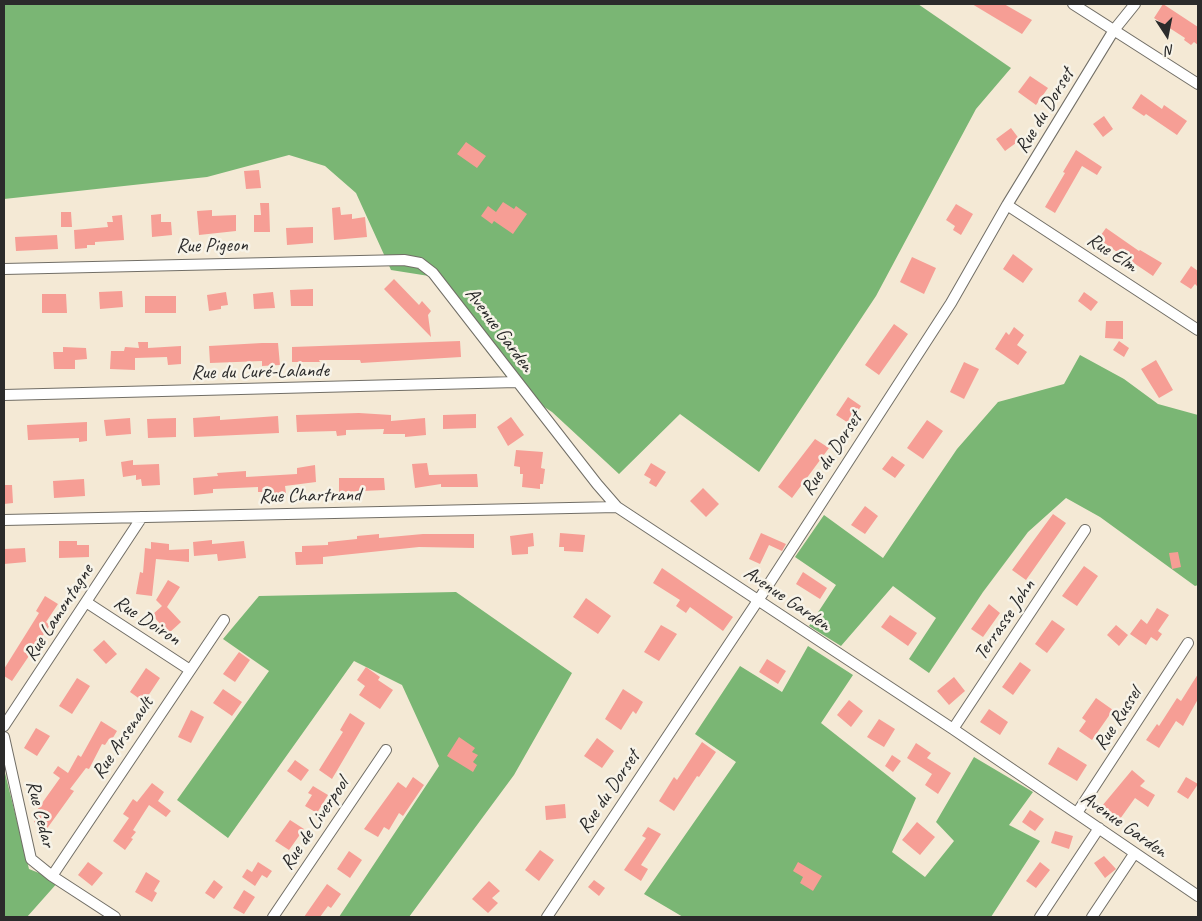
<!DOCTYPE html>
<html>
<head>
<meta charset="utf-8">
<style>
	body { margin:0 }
	#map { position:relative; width:1202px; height:921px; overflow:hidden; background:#f4e9d5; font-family:Caveat,sans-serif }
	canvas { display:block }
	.frame { position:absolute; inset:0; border:5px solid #2b2b2b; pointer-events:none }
	.north { position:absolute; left:1142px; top:10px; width:50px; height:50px; -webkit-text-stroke:4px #f7f3e8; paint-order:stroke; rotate:169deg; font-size:14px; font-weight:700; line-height:20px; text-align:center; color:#2b2b2b }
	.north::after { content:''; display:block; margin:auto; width:18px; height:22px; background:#2b2b2b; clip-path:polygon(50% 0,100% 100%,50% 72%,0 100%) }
</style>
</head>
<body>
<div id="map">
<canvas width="1202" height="921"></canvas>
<div class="frame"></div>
<div class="north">N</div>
</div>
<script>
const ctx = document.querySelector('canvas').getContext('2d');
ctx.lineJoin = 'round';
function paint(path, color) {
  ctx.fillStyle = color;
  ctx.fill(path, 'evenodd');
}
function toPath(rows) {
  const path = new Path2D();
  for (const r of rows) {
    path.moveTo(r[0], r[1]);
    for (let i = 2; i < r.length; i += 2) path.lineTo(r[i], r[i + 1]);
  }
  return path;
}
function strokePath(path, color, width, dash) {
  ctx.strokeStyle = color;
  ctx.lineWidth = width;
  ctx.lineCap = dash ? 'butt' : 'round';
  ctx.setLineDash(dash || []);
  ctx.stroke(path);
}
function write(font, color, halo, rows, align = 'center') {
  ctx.font = font + ' Caveat,sans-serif';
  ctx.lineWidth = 5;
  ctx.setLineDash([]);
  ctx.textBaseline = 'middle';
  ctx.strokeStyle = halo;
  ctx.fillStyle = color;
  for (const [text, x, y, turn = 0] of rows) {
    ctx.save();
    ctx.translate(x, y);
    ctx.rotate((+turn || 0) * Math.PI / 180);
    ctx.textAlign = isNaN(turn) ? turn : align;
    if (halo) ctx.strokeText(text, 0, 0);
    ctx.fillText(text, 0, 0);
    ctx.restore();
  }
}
const forest = toPath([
	[4,4,918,4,1011,68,976,109,876,296,759,472,680,414,619,474,552,412,514,387,429,276,391,270,356,193,325,166,289,155,207,177,4,199],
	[1080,355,1124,379,1158,404,1198,415,1198,585,1195,586,1100,517,1066,498,1028,532,983,592,929,673,909,659,936,618,893,586,841,646,809,626,836,585,795,557,824,515,883,558,957,449,998,402,1064,384],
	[456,592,572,673,514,775,409,917,339,917,439,766,402,685,354,661,228,838,177,800,269,671,223,639,259,596],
	[808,646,853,675,821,723,916,798,892,852,925,877,954,841,936,822,974,757,1033,792,1009,825,1040,841,991,917,683,917,644,894,736,762,695,734,740,666,782,692],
	[4,769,29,869,59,881,27,917,4,917]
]);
const building = toPath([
	[972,4,1004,4,1032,20,1022,34],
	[1163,4,1198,27,1198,45,1194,42,1191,45,1184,40,1185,38,1154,18],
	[1030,76,1048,88,1036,105,1018,92],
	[1141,94,1162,109,1164,105,1187,121,1177,135,1146,114,1144,116,1132,108],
	[1104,116,1113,129,1103,137,1093,124],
	[1011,128,1020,140,1005,151,996,139],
	[466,142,486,156,477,168,457,154],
	[1076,150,1102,167,1097,175,1082,166,1055,213,1045,207,1065,173,1063,172],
	[259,170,261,188,246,189,244,171],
	[503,202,514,209,516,206,527,214,513,234,494,221,492,224,481,216,488,206,496,212],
	[260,203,269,203,270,232,254,232,254,215,261,215],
	[956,204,973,214,961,235,953,230,955,226,946,220],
	[340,207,341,215,352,214,352,219,365,217,367,237,334,240,332,208],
	[212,210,212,216,236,215,236,231,199,235,197,211],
	[61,212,71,212,72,227,61,227],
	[161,214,161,222,171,222,172,235,152,237,151,215],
	[122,215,124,240,95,242,95,245,87,245,87,248,75,249,74,230,108,227,107,222,113,222,112,216],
	[313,227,313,243,287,245,286,228],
	[1106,228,1139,251,1140,250,1162,263,1153,276,1098,239],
	[57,235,58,249,16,251,15,237],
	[1013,254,1033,269,1023,283,1003,269],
	[912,257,936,268,924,294,900,282],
	[1191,266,1198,271,1198,287,1195,284,1191,289,1180,282],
	[394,279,419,305,422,301,431,311,428,315,431,337,384,289],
	[313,289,313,306,291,306,290,290],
	[122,291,123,307,100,309,99,292],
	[226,292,228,305,221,306,221,309,209,311,207,295],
	[273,292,275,308,254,309,253,294],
	[1084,292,1098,302,1091,311,1078,301],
	[42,294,66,294,67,313,42,313],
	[145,296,176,296,176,313,145,313],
	[1106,321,1123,321,1123,339,1105,338],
	[894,324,908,334,879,375,865,365],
	[1014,327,1024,335,1017,345,1027,352,1018,365,995,349,1006,332,1009,335],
	[460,341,461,357,361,363,360,360,319,360,320,362,292,362,292,347],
	[1119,341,1129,348,1124,357,1113,350],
	[138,342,148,342,148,348,181,346,181,364,168,365,167,357,135,358,135,370,110,369,111,351,124,351,125,347,139,348],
	[262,343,278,343,280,365,262,366,262,361,210,363,209,346],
	[63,347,86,348,87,359,75,360,75,369,54,369,53,352,63,352],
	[1156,360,1173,390,1159,398,1141,369],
	[964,362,979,369,964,399,950,392],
	[848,397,861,406,850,424,836,415],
	[359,413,391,415,391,421,425,418,426,435,405,437,405,434,383,434,384,429,346,430,346,435,337,436,336,431,297,432,296,415],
	[476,414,476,428,443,429,443,415],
	[220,416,220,420,278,416,279,433,194,437,193,418],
	[511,417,524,435,508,446,497,427],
	[130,418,131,434,106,436,104,420],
	[176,418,176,437,148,438,147,419],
	[927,420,943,431,923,459,907,448],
	[87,422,87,441,79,442,79,438,28,440,27,425],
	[815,439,829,448,792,498,778,487],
	[516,450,543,452,541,468,545,469,543,484,540,484,540,489,522,487,523,474,520,474,520,467,514,466],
	[892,456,905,465,895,478,882,469],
	[133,460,133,465,159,464,160,485,142,486,141,479,136,480,136,475,123,477,121,462],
	[427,463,429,475,477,474,478,487,441,487,441,484,415,488,412,464],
	[651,463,666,472,656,487,649,483,651,479,644,475],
	[315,465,316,482,285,486,286,493,265,494,265,492,258,492,258,487,213,489,213,493,194,495,193,478,218,476,217,473,246,471,246,477,297,474,297,468],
	[339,478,384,478,385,490,339,492],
	[84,479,85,496,54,498,53,481],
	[4,485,12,485,13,503,4,504],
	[703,488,719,504,706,517,690,501],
	[865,506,878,516,865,534,851,525],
	[1053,514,1066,523,1026,580,1012,570],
	[533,533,534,546,528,547,528,554,512,555,510,536],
	[560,533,585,535,583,552,564,551,564,547,559,547],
	[761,533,786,544,782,551,769,545,760,564,749,559],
	[379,534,379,538,423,534,474,534,474,548,419,547,323,557,323,564,296,565,295,552,302,552,302,546,328,545,328,542,357,539,357,536],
	[212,540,212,544,244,541,246,558,218,561,217,554,194,556,193,542],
	[59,541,77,541,77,545,89,545,89,557,59,558],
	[151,542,169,544,169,550,189,549,189,562,156,559,152,596,136,594,140,572,143,573,145,548,151,549],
	[25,548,26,562,4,564,4,549],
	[1178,552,1181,567,1172,569,1169,553],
	[1084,566,1098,576,1077,606,1062,596],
	[662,568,733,617,723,631,690,607,686,613,676,606,680,600,653,583],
	[803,572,827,588,820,599,796,584],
	[168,580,180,587,167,607,181,622,169,633,152,615,162,606,156,600],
	[45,596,58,604,46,622,50,625,12,681,4,676,4,669,39,613,36,611],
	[586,598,611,616,598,634,573,617],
	[989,604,1000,613,983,637,971,629],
	[1157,608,1169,615,1158,631,1162,634,1157,641,1151,637,1146,645,1130,634,1141,619,1147,624],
	[890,615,917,633,908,646,881,627],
	[1052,620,1065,629,1047,653,1035,644],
	[661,625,677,634,659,661,644,652],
	[1116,625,1128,635,1119,646,1107,635],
	[104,640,117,654,106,664,93,650],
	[239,652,250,660,235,682,223,674],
	[767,659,786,671,778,684,759,672],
	[1020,662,1031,670,1013,695,1002,687],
	[366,667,380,677,378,680,393,690,380,709,359,695,365,686,357,680],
	[146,668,160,678,144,702,130,692],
	[1198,674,1198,699,1183,726,1176,721,1159,748,1146,740,1157,724,1159,726,1177,698,1181,701],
	[954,677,965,691,949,705,937,691],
	[77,678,90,686,72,714,59,706],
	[223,689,242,702,232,716,213,703],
	[623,689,643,702,636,714,633,711,621,730,605,719],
	[1096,698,1113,710,1092,740,1079,731,1086,721,1082,718],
	[849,700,863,711,851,727,837,715],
	[989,709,1008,722,1000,735,980,722],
	[191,710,204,717,191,743,178,737],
	[350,713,365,723,332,779,319,770,343,732,340,730],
	[879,719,895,729,884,747,867,737],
	[101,721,117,731,111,741,109,739,105,745,102,744,89,769,86,768,70,789,74,791,46,830,34,822,38,816,35,813,60,778,53,773,58,766,68,773,78,755,81,757],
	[36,728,50,736,37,756,24,748],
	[459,737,475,748,472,752,478,755,473,762,477,765,473,772,447,756],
	[597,738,614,751,602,768,584,756],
	[702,742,716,752,699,777,697,776,674,811,659,801,674,777,677,780],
	[916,743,931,753,927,758,951,773,938,794,925,785,932,774,907,758],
	[1058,747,1087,765,1077,781,1048,764],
	[892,755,901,761,893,772,885,766],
	[295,760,309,770,301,781,287,771],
	[1132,770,1145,781,1140,786,1155,795,1148,807,1135,798,1120,819,1102,806],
	[413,777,424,785,403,816,399,813,389,830,384,827,378,837,364,829,398,782,406,788],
	[1186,777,1198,784,1188,799,1177,792],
	[152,783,164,792,158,801,171,811,166,817,149,805,133,830,136,832,131,838,133,839,125,850,113,841,129,818,123,814,133,799,137,802],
	[313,786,328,795,317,813,305,806,312,795,308,793],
	[565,804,566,818,546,820,545,806],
	[1030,810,1044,819,1035,831,1022,822],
	[290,820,304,829,289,850,275,841],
	[917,822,935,837,920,855,902,840],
	[648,827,661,834,641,865,648,869,641,881,624,870,646,838,642,836],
	[1055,831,1073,836,1069,849,1051,843],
	[540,850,554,860,539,881,525,870],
	[349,851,362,860,350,878,337,869],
	[1104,856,1116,869,1105,878,1094,863],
	[88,862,103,873,92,886,78,875],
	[258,862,272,871,267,878,262,875,255,886,242,877,247,869,252,872],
	[798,862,822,876,813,891,800,883,803,877,793,871],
	[1040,862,1050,870,1036,888,1026,881],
	[146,872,160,881,154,891,157,893,152,902,135,892],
	[214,880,223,887,214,899,205,893],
	[594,880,605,888,599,896,588,887],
	[489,881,500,891,492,898,498,903,488,913,472,899],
	[327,884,341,894,331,908,328,906,320,917,304,917],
	[244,890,255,897,244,914,233,908]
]);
const minor = toPath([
	[1073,4,1198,84],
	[1007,205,1198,330],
	[4,269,404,260,420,263,433,273,597,484,617,507,953,729,1198,896],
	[4,395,517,382],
	[4,520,617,507],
	[86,602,190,670],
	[4,726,142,517],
	[953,729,1085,530],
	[4,737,31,859,52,876,115,917],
	[1077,813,1188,643],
	[52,876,224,620],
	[273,917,386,750],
	[547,917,765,590,951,303,1007,205,1114,30,1135,4],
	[1040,917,1099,828],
	[1092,917,1134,854]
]);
const streetNames = [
	["Rue du Dorset",1045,111,-59],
	["Rue Pigeon",212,246,-1],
	["Rue Elm",1112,253,33],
	["Avenue Garden",499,330,53],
	["Rue du Curé-Lalande",260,372,-1],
	["Rue du Dorset",832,454,-57],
	["Rue Chartrand",310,496,-1],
	["Avenue Garden",787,599,34],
	["Rue Lamontagne",59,613,-57],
	["Terrasse John",1005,620,-56],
	["Rue Doiron",147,621,33],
	["Rue Russel",1118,719,-57],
	["Rue Arsenault",123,738,-56],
	["Rue du Dorset",609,792,-56],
	["Rue Cedar",40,814,76],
	["Rue de Liverpool",315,824,-56],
	["Avenue Garden",1124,825,35]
];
paint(forest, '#7ab674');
paint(building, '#f69e95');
strokePath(minor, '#716e66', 12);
strokePath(minor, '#fff', 10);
write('20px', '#2b2b2b', '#f7f3e8', streetNames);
</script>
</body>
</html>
